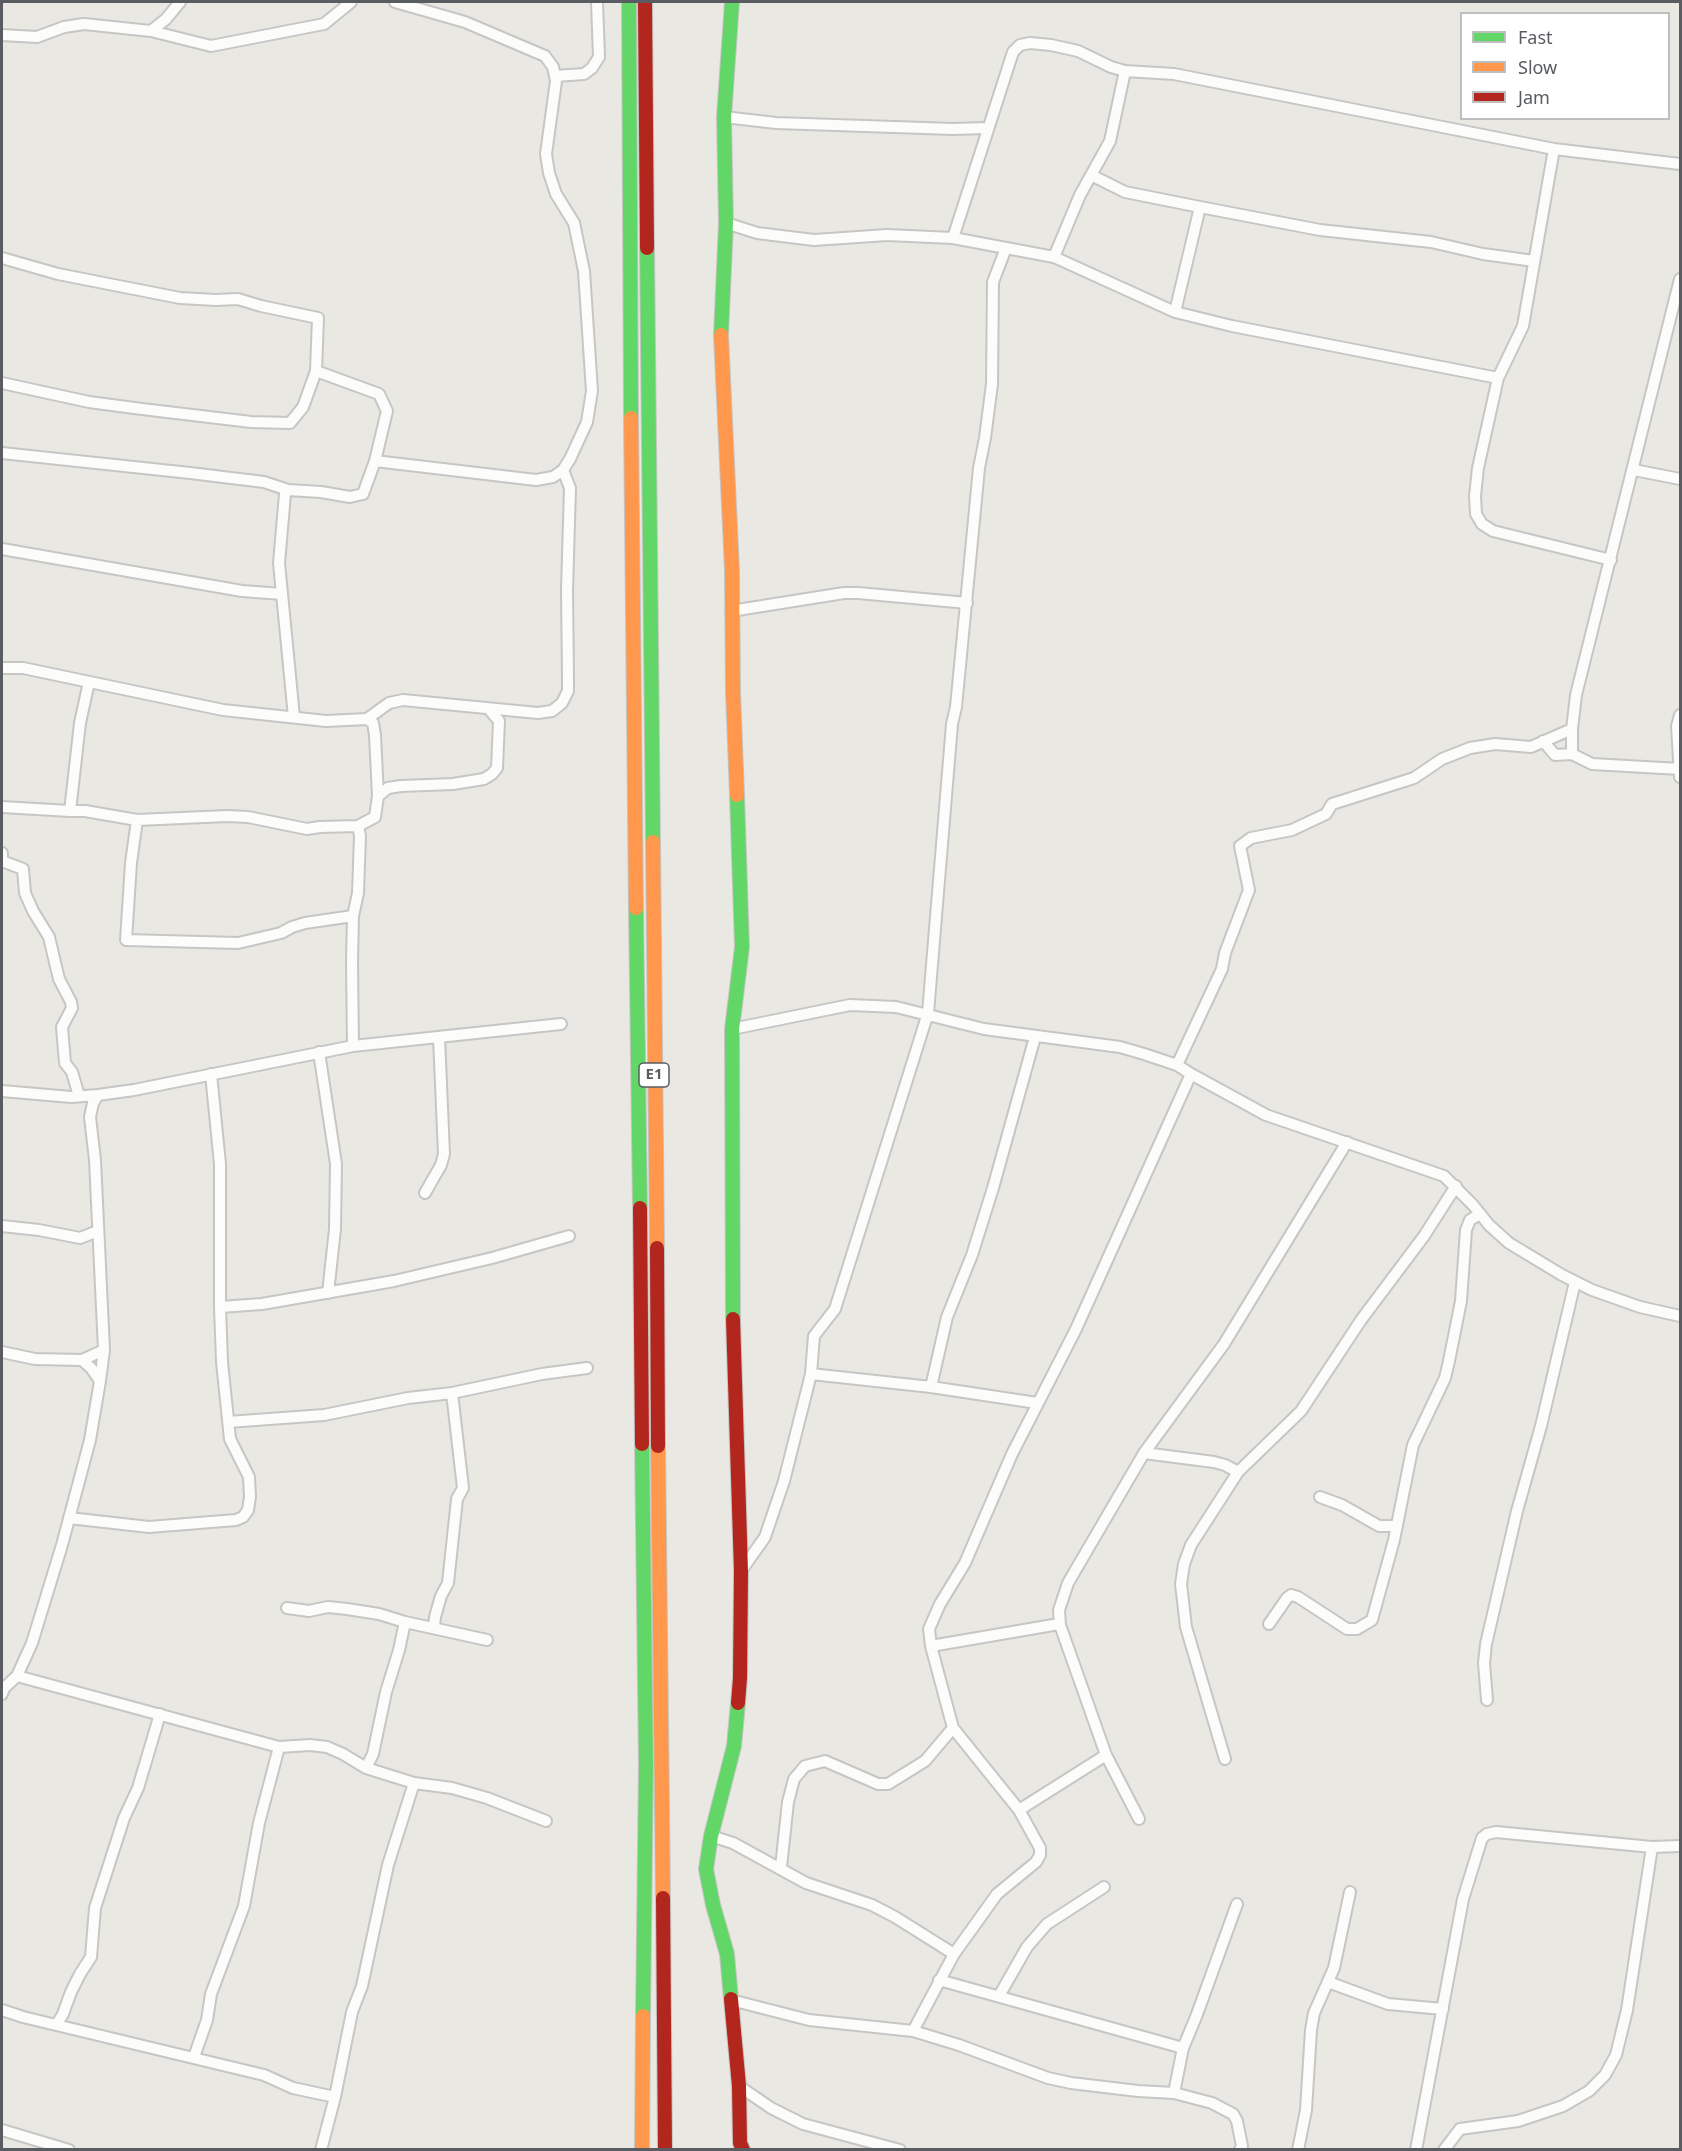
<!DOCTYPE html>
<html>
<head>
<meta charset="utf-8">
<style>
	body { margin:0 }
	#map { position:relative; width:1682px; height:2151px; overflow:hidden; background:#e9e8e3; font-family:"Noto Sans",sans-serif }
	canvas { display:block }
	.frame { position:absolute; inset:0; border:3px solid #595c61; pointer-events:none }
	.legend { position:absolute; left:1460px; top:12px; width:210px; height:108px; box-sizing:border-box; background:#fff; border:2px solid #bdbec0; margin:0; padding:8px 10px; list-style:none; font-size:18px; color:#595c61 }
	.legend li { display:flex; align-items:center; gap:12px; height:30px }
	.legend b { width:30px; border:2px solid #bdbec0 }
</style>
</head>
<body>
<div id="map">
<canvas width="1682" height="2151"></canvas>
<div class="frame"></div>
<ul class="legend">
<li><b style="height:8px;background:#63d668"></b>Fast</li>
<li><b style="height:8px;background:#ff974d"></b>Slow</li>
<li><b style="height:8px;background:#b3261e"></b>Jam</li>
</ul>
</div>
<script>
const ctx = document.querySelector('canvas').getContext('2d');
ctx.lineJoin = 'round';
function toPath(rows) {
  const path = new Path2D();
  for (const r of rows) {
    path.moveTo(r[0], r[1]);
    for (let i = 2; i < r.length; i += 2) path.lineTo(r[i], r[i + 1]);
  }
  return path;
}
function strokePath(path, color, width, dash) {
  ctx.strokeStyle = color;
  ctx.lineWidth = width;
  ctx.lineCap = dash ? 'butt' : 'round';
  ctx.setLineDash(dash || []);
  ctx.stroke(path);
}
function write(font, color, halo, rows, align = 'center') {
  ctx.font = font + ' "Noto Sans",sans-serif';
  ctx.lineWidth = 4.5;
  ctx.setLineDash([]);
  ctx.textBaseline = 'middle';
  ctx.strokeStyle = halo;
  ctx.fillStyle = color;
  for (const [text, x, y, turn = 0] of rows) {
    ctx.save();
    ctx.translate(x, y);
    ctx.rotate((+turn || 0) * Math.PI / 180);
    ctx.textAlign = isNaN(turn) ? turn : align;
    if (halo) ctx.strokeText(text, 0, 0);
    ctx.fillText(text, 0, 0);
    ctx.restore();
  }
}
const street = toPath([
	[151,31,166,19,180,2],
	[2,35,37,37,64,27,84,24,151,31,211,46,324,24,351,2],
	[555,76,584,74,592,68,599,57,597,2],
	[724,117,776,123,953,129,987,128],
	[1554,149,1523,326,1498,378,1478,468,1475,496,1476,514,1482,524,1493,531,1611,560],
	[1091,175,1125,192,1200,207,1320,230,1431,242,1483,254,1534,261],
	[726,223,757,233,814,240,887,235,953,238,1054,257,1175,312,1232,326,1498,378],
	[953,238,1013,52,1020,45,1030,43,1051,45,1078,51,1111,67,1125,71,1174,74,1554,149,1680,164],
	[1054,257,1080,195,1110,141,1125,71],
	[2,258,58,274,180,298,216,300,238,299,261,306,318,318,316,371,379,394,387,411,375,461,536,480,553,477,563,470,570,459,587,422,592,391,584,271,574,223,556,194,549,173,546,154,556,81,553,67,545,56,465,22,395,2],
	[1680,279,1576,695,1572,729,1572,754,1592,764,1680,769],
	[1175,312,1200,207],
	[2,383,89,402,142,409,251,422,290,423,303,407,316,371],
	[2,453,190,473,264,482,288,490,321,492,350,497,363,494,375,461],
	[1634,470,1680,479],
	[288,490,285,494,279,563,294,717],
	[2,549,242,591,282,594],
	[731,611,844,593,858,593,967,603],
	[2,668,23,668,223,710,326,721,367,719,389,703,403,700,538,713,552,711,562,703,568,691,568,678,567,590,570,488,563,470],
	[89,682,80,723,70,811,85,811,137,820,131,863,126,940,238,943,281,933,292,927,305,923,353,916],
	[1680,715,1677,726,1680,777],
	[1543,741,1555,755,1572,754],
	[378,796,388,788,401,786,453,784,484,779,492,774,497,768,499,721,488,708],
	[2,807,70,811],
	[137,820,227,816,248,817,307,829,320,827,358,826],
	[2,853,2,861,23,869,25,893,33,911,49,937,59,979,71,1002,72,1008,62,1027,65,1063,72,1072,79,1096],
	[732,1029,850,1005,896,1007,984,1029,1120,1047,1144,1054,1177,1065,1191,1074,1266,1115,1444,1176,1473,1205,1489,1225,1509,1243,1562,1275,1592,1290,1640,1307,1680,1316],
	[353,1046,352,961,353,916,358,893,360,836,358,826,375,817,378,796,375,735,373,723,367,719],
	[319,1052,336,1164,335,1229,328,1293],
	[1177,1065,1222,969,1225,953,1249,890,1240,846,1251,838,1292,830,1326,814,1332,804,1414,778,1442,759,1470,748,1495,744,1531,747,1572,729],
	[2,1091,71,1097,98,1095,134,1090,353,1046,561,1024],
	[425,1193,441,1165,444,1154,439,1037],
	[2,1226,39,1230,80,1238,98,1231],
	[220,1307,262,1304,394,1281,492,1258,569,1236],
	[2,1352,35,1359,82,1360,104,1350],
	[82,1360,91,1368,100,1381],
	[811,1374,931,1387,1037,1403],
	[931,1387,947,1317,972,1255,993,1188,1035,1037],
	[228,1422,324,1415,408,1398,452,1393,542,1374,587,1368],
	[1144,1453,1214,1462,1225,1465,1238,1472],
	[1320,1497,1342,1505,1379,1526,1397,1526],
	[69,1518,149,1527,236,1520,243,1517,248,1510,250,1497,249,1477,230,1439,222,1362,220,1307,220,1164,211,1074],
	[741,1571,765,1537,784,1481,811,1374,814,1336,835,1309,928,1013,952,724,956,707,979,468,985,438,992,384,993,282,1006,248],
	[287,1608,309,1611,328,1607,347,1609,379,1614,405,1622,487,1640],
	[1269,1624,1287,1598,1291,1595,1298,1597,1347,1629,1357,1629,1372,1620,1394,1540,1413,1445,1445,1378,1449,1361,1461,1301,1466,1230,1470,1220,1480,1214],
	[434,1627,435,1617,441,1596,448,1583,457,1499,463,1488,452,1393],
	[931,1646,1059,1624],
	[17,1676,279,1747,310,1745,327,1747,343,1754,366,1768,414,1783,452,1788,487,1798,546,1821],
	[2,1694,4,1688,17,1676,32,1643,62,1545,90,1440,100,1381,104,1350,95,1160,90,1117,93,1103,98,1095],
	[1487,1700,1484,1663,1486,1644,1517,1511,1541,1426,1575,1282],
	[1225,1759,1186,1627,1181,1584,1184,1564,1191,1545,1238,1472,1301,1411,1361,1320,1424,1236,1456,1186],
	[366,1768,373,1754,386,1692,399,1650,405,1622],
	[1019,1810,1106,1755],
	[1139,1819,1106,1755,1060,1625,1059,1610,1068,1583,1144,1453,1224,1344,1347,1142],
	[711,1836,733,1843,806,1883,872,1905,895,1917,954,1954],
	[781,1867,788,1802,794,1779,805,1766,825,1761,878,1784,888,1784,925,1761,953,1728],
	[939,1980,1183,2048],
	[1328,1982,1388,2004,1443,2009],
	[999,1996,1027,1947,1047,1924,1104,1887],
	[731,2000,809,2020,913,2031,959,2045,1048,2078,1071,2083,1138,2091,1174,2093,1212,2103,1233,2114,1237,2121,1242,2146,1240,2150],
	[2,2010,23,2017,264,2075,293,2088,335,2097],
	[57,2024,63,2014,71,1992,80,1974,91,1957,95,1908,124,1818,138,1788,160,1714],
	[913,2031,954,1954,997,1894,1036,1862,1040,1855,1040,1848,1019,1810,953,1728,931,1646,929,1629,940,1604,965,1563,1012,1454,1076,1329,1191,1074],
	[194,2057,207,2020,211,1994,244,1906,259,1823,279,1747],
	[739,2086,771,2108,803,2124,900,2150],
	[1174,2093,1183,2048,1196,2017,1237,1904],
	[2,2130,69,2150],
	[321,2150,335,2097,352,2012,362,1986,388,1865,414,1783],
	[1298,2150,1306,2110,1311,2030,1314,2013,1334,1968,1350,1892],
	[1416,2150,1463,1899,1482,1838,1487,1834,1496,1832,1652,1847,1680,1846],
	[1444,2150,1460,2129,1518,2121,1563,2106,1589,2091,1605,2075,1616,2055,1627,2010,1652,1847]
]);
const fast = toPath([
	[629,2,631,418],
	[647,248,653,842],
	[721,335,726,223,724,117,732,2],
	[636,908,640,1208],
	[733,1319,732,1029,742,947,737,795],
	[642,1444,646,1765,643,2016],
	[731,1999,727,1954,713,1905,706,1869,711,1836,734,1746,738,1703]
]);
const slow = toPath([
	[721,335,732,570,733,692,737,795],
	[631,418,636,908],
	[653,842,657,1248],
	[658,1446,663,1898],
	[642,2150,643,2016]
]);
const jam = toPath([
	[645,2,647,248],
	[640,1208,642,1444],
	[657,1248,658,1446],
	[733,1319,741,1571,740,1678,738,1703],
	[663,1898,665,2150],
	[731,1999,739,2086,740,2143,743,2150]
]);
const shields = [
	[654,1075,30]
];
const shieldNames = [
	["E1",654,1075]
];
strokePath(street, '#c6c6c5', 14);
strokePath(fast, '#c5c5c3', 16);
strokePath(slow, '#c5c5c3', 16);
strokePath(jam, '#c5c5c3', 16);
strokePath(street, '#fcfcfb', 10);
strokePath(fast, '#63d668', 14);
strokePath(slow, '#ff974d', 14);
strokePath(jam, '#b3261e', 14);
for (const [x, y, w] of shields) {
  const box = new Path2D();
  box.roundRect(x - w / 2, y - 12, w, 24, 4.5);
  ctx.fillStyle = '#fff';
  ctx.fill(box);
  strokePath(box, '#595c61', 1.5);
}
write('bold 15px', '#595c61', null, shieldNames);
</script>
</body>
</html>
